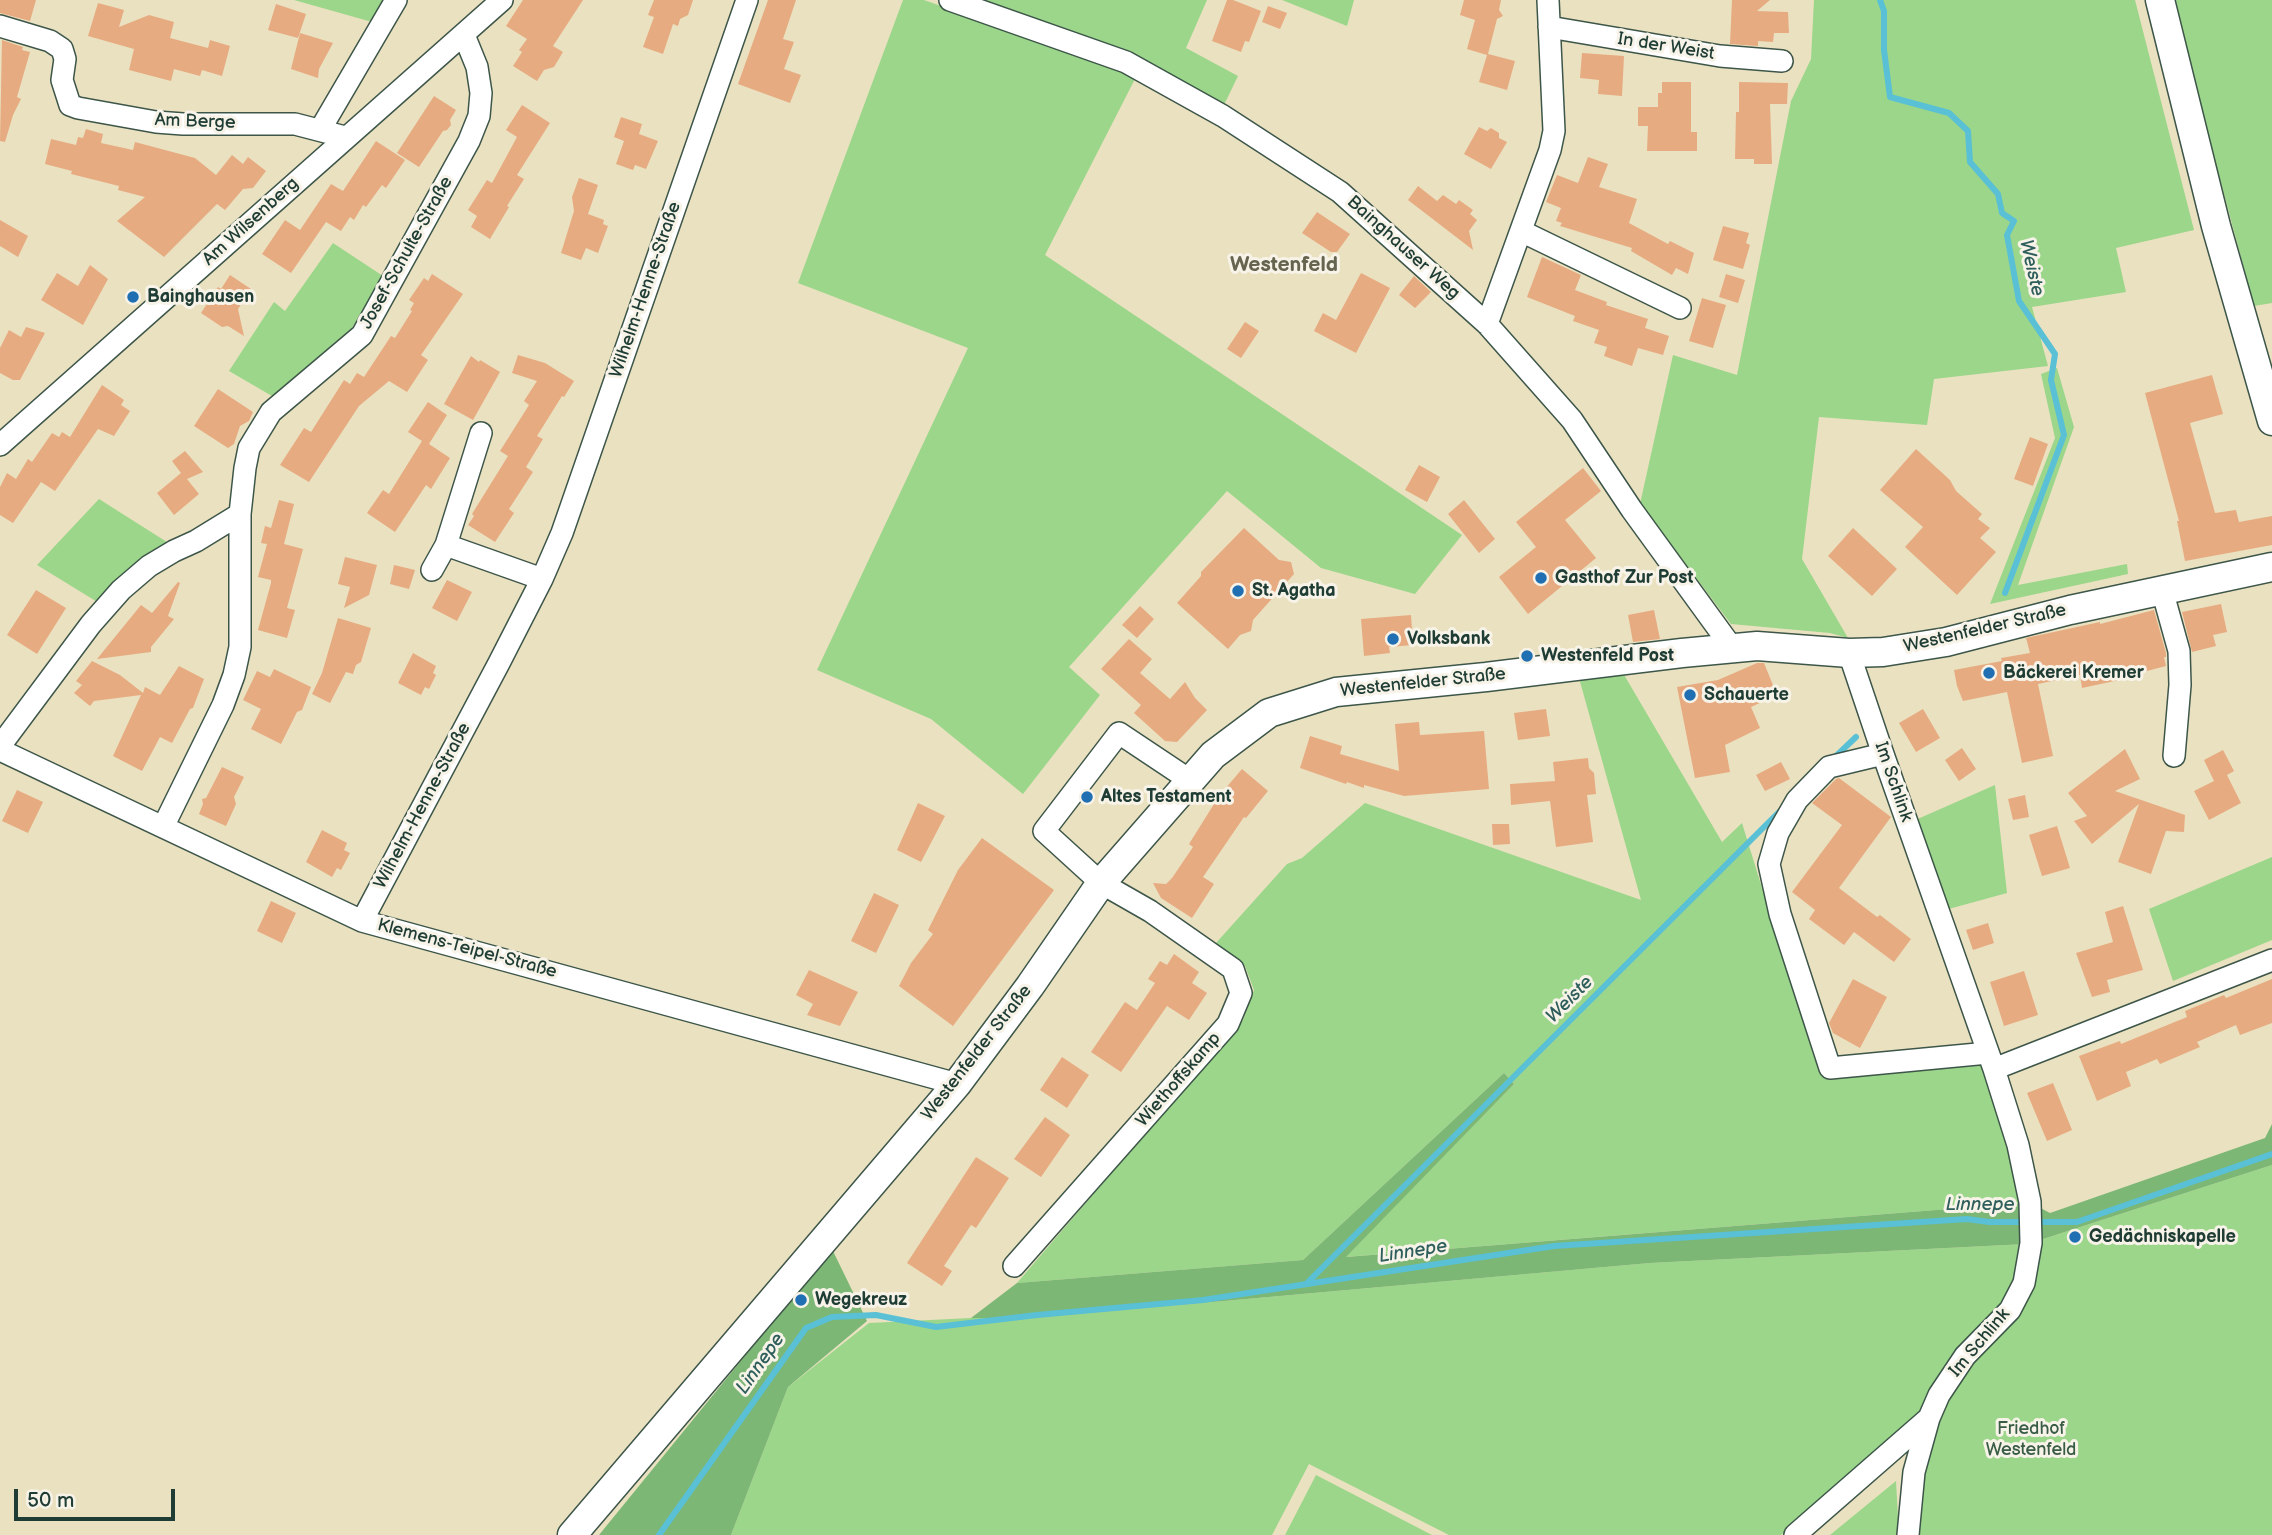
<!DOCTYPE html>
<html>
<head>
<meta charset="utf-8">
<style>
	body { margin:0 }
	#map { position:relative; width:2272px; height:1535px; overflow:hidden; background:#eae1c0; font-family:"Balsamiq Sans",sans-serif }
	canvas { display:block }
	.scale { position:absolute; left:14px; top:1489px; width:161px; height:32px; box-sizing:border-box; border:4px solid #1f3d34; border-top:0; padding-left:9px; font-size:21px; line-height:24px; white-space:nowrap; color:#1f3d34; -webkit-text-stroke:5px #f7f3e8; paint-order:stroke }
</style>
</head>
<body>
<div id="map">
<canvas width="2272" height="1535"></canvas>
<div class="scale">50 m</div>
</div>
<script>
const ctx = document.querySelector('canvas').getContext('2d');
ctx.lineJoin = 'round';
function paint(path, color) {
  ctx.fillStyle = color;
  ctx.fill(path, 'evenodd');
}
function toPath(rows) {
  const path = new Path2D();
  for (const r of rows) {
    path.moveTo(r[0], r[1]);
    for (let i = 2; i < r.length; i += 2) path.lineTo(r[i], r[i + 1]);
  }
  return path;
}
function strokePath(path, color, width, dash) {
  ctx.strokeStyle = color;
  ctx.lineWidth = width;
  ctx.lineCap = dash ? 'butt' : 'round';
  ctx.setLineDash(dash || []);
  ctx.stroke(path);
}
function write(font, color, halo, rows, align = 'center') {
  ctx.font = font + ' "Balsamiq Sans",sans-serif';
  ctx.lineWidth = 6;
  ctx.setLineDash([]);
  ctx.textBaseline = 'middle';
  ctx.strokeStyle = halo;
  ctx.fillStyle = color;
  for (const [text, x, y, turn = 0] of rows) {
    ctx.save();
    ctx.translate(x, y);
    ctx.rotate((+turn || 0) * Math.PI / 180);
    ctx.textAlign = isNaN(turn) ? turn : align;
    if (halo) ctx.strokeText(text, 0, 0);
    ctx.fillText(text, 0, 0);
    ctx.restore();
  }
}
const green = toPath([
	[294,0,383,0,372,22],
	[903,0,924,0,1137,75,1045,255,1462,535,1415,594,1321,568,1227,491,1069,667,1100,695,1023,794,931,719,817,670,968,348,798,283],
	[981,0,1207,0,1186,48,1238,76,1224,105],
	[1282,0,1354,0,1347,26],
	[1814,0,2135,0,2194,230,2116,248,2126,292,2032,307,2048,366,1934,379,1927,425,1819,417,1802,559,1848,638,1830,633,1731,624,1640,504,1673,355,1737,375,1791,101,1811,59],
	[2172,0,2272,0,2272,303,2254,306],
	[333,243,383,276,352,328,272,396,229,371,274,302,285,311],
	[2057,368,2074,427,2018,585,2127,564,2128,574,1990,604,2055,438,2041,374],
	[99,499,170,544,99,603,37,565],
	[1623,673,1722,842,1742,823,1815,1060,1826,1071,1980,1057,2024,1203,1345,1257,1514,1084,1504,1073,1303,1260,1017,1283,1243,1020,1254,990,1245,966,1216,943,1287,864,1302,858,1365,803,1641,900,1579,678],
	[1995,785,2007,893,1945,910,1913,821],
	[2272,857,2272,940,2173,981,2149,909],
	[2272,1165,2272,1535,1914,1535,1917,1483,1948,1394,1976,1355,2037,1241],
	[2026,1244,2019,1274,2003,1303,1929,1404,1781,1535,1449,1535,1309,1464,1272,1535,731,1535,788,1387,869,1323,971,1318,1033,1318,1650,1263],
	[1316,1475,1432,1535,1285,1535],
	[1896,1481,1899,1535,1830,1535]
]);
const forest = toPath([
	[1504,1073,1514,1084,1346,1257,2024,1203,2026,1244,1650,1263,1033,1318,971,1318,1017,1283,1303,1260],
	[2272,1124,2272,1165,2037,1241,2035,1205,2050,1213,2265,1138],
	[832,1249,867,1321,788,1387,731,1535,599,1535]
]);
const stream = toPath([
	[1880,0,1884,11,1884,50,1890,97,1949,113,1968,131,1970,162,1998,194,2002,213,2014,221,2007,235,2019,301,2055,354,2051,380,2064,435,2005,593],
	[1834,758,1856,737],
	[1306,1284,1784,807],
	[659,1535,806,1328,832,1317,876,1315,936,1327,1037,1315,1203,1300,1554,1246,1967,1219,1989,1222,2077,1222,2272,1154]
]);
const building = toPath([
	[0,0,36,0,30,21,0,13],
	[523,0,583,0,553,46,563,52,554,67,544,70,537,81,513,66,522,52,519,50,527,39,506,26],
	[654,0,693,0,688,15,680,19,678,26,673,24,663,54,643,47,654,17,648,15],
	[768,0,796,0,783,39,794,42,784,69,801,75,790,103,738,84],
	[1227,0,1233,0,1261,11,1249,42,1245,41,1241,52,1212,41],
	[1464,0,1501,0,1499,10,1503,16,1497,19,1488,54,1515,61,1507,90,1479,82,1487,55,1467,49,1475,20,1460,15],
	[1732,0,1770,0,1757,11,1788,12,1789,33,1774,33,1773,42,1758,41,1758,46,1730,44],
	[98,3,124,10,119,27,149,15,174,22,170,38,208,48,210,40,230,46,222,76,202,70,200,76,174,69,171,81,129,70,134,49,88,36],
	[276,4,306,14,298,38,268,30],
	[1268,6,1287,13,1280,29,1262,22],
	[300,33,333,43,319,69,318,78,291,69],
	[2,40,23,47,22,50,30,52,17,97,21,99,13,115,5,142,0,141],
	[1582,53,1624,56,1622,96,1598,94,1599,80,1580,78],
	[1662,82,1691,82,1691,132,1697,132,1697,151,1647,151,1648,126,1638,126,1638,107,1658,107,1658,93,1662,93],
	[1739,82,1788,83,1787,104,1770,104,1772,164,1754,164,1754,159,1735,159,1736,112,1739,112],
	[434,96,456,110,450,120,451,125,447,130,443,131,419,167,397,153],
	[522,105,550,123,517,175,524,179,507,206,509,207,490,239,471,227,477,216,468,210,487,180,492,183,517,137,506,130],
	[621,117,642,124,639,134,658,141,646,169,635,165,633,170,616,164,624,141,614,137],
	[1479,127,1487,131,1491,128,1499,133,1499,138,1507,142,1491,169,1464,154],
	[86,129,103,134,101,143,133,150,135,142,195,158,216,175,232,155,243,164,248,157,266,171,253,188,243,189,225,210,217,204,164,257,117,221,145,197,118,190,119,186,71,174,72,171,45,164,51,139,76,145,78,137,83,138],
	[376,141,405,160,386,188,382,185,366,207,363,205,354,220,350,217,341,231,326,222,291,273,262,254,285,220,300,230,331,184,343,191],
	[1588,157,1608,164,1599,187,1637,199,1629,223,1668,244,1670,241,1694,253,1688,274,1676,268,1672,275,1631,251,1632,248,1560,226,1562,223,1556,221,1561,208,1546,202,1557,175,1578,183],
	[579,178,598,185,588,214,604,220,603,224,608,226,598,253,586,248,581,260,561,253,574,211,572,197],
	[1418,186,1437,201,1443,195,1456,204,1459,200,1473,210,1470,214,1477,220,1469,231,1473,250,1408,200],
	[1317,212,1350,234,1337,252,1331,252,1302,233],
	[0,220,28,236,18,257,0,246],
	[1723,226,1749,233,1746,243,1750,245,1743,269,1713,260],
	[1542,257,1581,275,1575,290,1607,302,1606,305,1648,319,1645,328,1669,336,1663,355,1638,348,1632,366,1604,356,1607,347,1594,343,1599,330,1573,321,1575,316,1527,297],
	[90,265,108,279,83,325,41,300,57,273,78,286],
	[1361,273,1390,288,1356,353,1314,331,1323,313,1336,320],
	[432,274,463,294,421,355,428,360,407,392,389,381,359,406,309,482,280,465,304,428,311,432,344,380,350,384,357,373,364,377,391,336,395,338,412,311,410,310,414,303,409,300,424,278,428,281],
	[1726,274,1745,280,1738,303,1719,297],
	[230,275,251,289,238,309,244,336,228,326,222,327,201,313,218,287,221,289],
	[1414,276,1431,292,1415,308,1399,295],
	[1702,298,1726,305,1713,348,1689,341],
	[1245,322,1259,331,1241,358,1227,349],
	[26,327,45,333,20,380,13,380,0,373,0,348,9,330,21,337],
	[518,355,545,363,574,381,564,397,562,396,537,436,543,439,526,467,533,472,509,509,514,513,495,542,468,525,474,516,472,514,508,456,500,451,529,405,524,401,537,381,512,373],
	[471,356,479,362,480,360,500,372,473,420,444,404],
	[2212,375,2223,414,2190,423,2215,513,2236,510,2239,522,2272,516,2272,545,2185,561,2177,521,2179,521,2145,393],
	[102,385,124,400,121,405,130,411,114,436,98,429,55,491,41,482,13,523,0,515,0,487,7,473,16,479,28,459,32,462,52,433,59,437,62,432,70,437],
	[218,389,253,412,249,421,240,426,234,444,228,448,194,426],
	[428,402,447,415,429,444,450,458,431,489,426,485,395,532,367,513,383,490,389,494,422,441,408,432],
	[2030,437,2048,444,2033,486,2014,479],
	[1916,449,1950,480,1956,491,1982,514,1978,519,1990,528,1980,538,1996,552,1957,595,1905,547,1923,527,1880,490],
	[185,451,203,472,187,479,199,494,174,515,157,493,181,473,172,461],
	[1419,465,1440,477,1427,502,1405,490],
	[1583,468,1601,491,1565,520,1596,558,1528,614,1499,577,1536,547,1516,522],
	[279,500,294,504,284,544,303,549,287,608,295,610,287,638,258,630,271,583,271,580,258,577,267,544,261,543,265,526,271,528],
	[1464,500,1495,539,1479,553,1448,514],
	[1244,528,1279,560,1291,562,1294,574,1253,620,1251,631,1240,635,1228,649,1177,603,1201,576,1201,572],
	[1853,528,1897,569,1872,596,1828,556],
	[345,557,377,565,369,595,344,608,350,587,338,584],
	[394,565,415,570,409,589,390,584],
	[447,580,472,592,457,621,432,608],
	[178,582,180,583,168,616,174,619,151,647,151,652,97,659,141,605,152,613],
	[36,590,66,608,37,654,7,635],
	[2221,604,2227,632,2213,635,2216,646,2192,652,2182,612],
	[1140,606,1154,619,1137,638,1122,625],
	[1654,610,1660,639,1633,642,1628,615],
	[2154,610,2166,653,2166,657,2164,657,2166,666,2124,677,2124,679,2082,688,2080,675,2038,684,2053,756,2022,763,2007,692,1963,701,1957,686,1954,670,2002,661,2001,658,2030,653,2026,638,2100,622,2100,624],
	[1411,615,1413,645,1389,647,1390,653,1364,656,1361,619],
	[338,618,371,628,361,662,356,665,353,674,346,672,330,703,312,694,322,673],
	[1129,639,1152,659,1140,673,1170,699,1185,682,1195,698,1207,710,1177,742,1165,741,1134,713,1141,705,1101,669],
	[413,653,436,666,433,673,436,675,429,689,425,687,421,695,398,683],
	[92,661,120,675,143,693,145,687,160,695,179,666,204,679,193,708,190,709,172,743,160,737,142,771,113,756,141,695,94,701,90,706,74,693,82,685,76,681],
	[1757,663,1764,663,1777,695,1751,707,1760,728,1725,745,1730,772,1695,778,1677,687,1718,680],
	[274,669,311,687,302,710,297,712,281,744,251,729,261,709,243,700,257,671,270,677],
	[1546,709,1550,736,1518,740,1514,713],
	[1923,709,1940,738,1916,752,1899,723],
	[1419,722,1420,735,1484,731,1489,789,1404,796,1364,785,1364,788,1347,782,1346,784,1300,768,1310,736,1342,746,1340,754,1399,771,1395,724],
	[1962,748,1976,769,1959,781,1945,760],
	[2125,749,2140,779,2115,791,2185,815,2184,832,2166,831,2151,874,2118,862,2139,804,2092,844,2074,821,2087,816,2068,793],
	[2223,750,2234,771,2227,775,2241,803,2209,820,2194,791,2214,781,2204,760],
	[1588,758,1589,768,1594,773,1596,794,1587,795,1593,842,1556,847,1550,801,1511,805,1510,784,1555,781,1553,762],
	[1781,762,1790,779,1765,791,1756,775],
	[222,767,244,777,234,797,236,804,226,826,199,814,203,804,202,799,206,798],
	[1242,769,1268,791,1246,818,1244,817,1203,877,1214,884,1192,918,1161,898,1153,883,1166,884,1172,878,1193,847,1189,844,1219,796],
	[1839,778,1891,817,1839,888,1877,917,1880,915,1911,939,1894,962,1854,932,1844,945,1809,919,1815,910,1792,892,1842,825,1812,803,1836,779],
	[17,790,43,802,28,833,2,821],
	[2025,795,2029,817,2013,820,2008,799],
	[918,803,945,816,921,862,897,850],
	[1492,824,1509,824,1510,844,1493,845],
	[2057,826,2070,868,2042,876,2029,835],
	[322,830,347,843,344,850,350,853,341,870,337,868,332,877,306,862],
	[982,838,1054,890,953,1026,899,986,911,963,933,934,928,930,958,870],
	[874,893,899,905,876,953,851,941],
	[271,901,296,913,282,943,257,931],
	[2123,906,2143,970,2107,980,2110,992,2092,997,2076,953,2113,942,2105,912],
	[1988,923,1994,943,1973,950,1966,930],
	[1174,954,1199,972,1192,983,1207,993,1189,1020,1167,1006,1121,1072,1091,1052,1125,1002,1137,1010,1155,983,1148,979,1160,961,1167,965],
	[809,970,858,992,840,1026,807,1015,813,1004,796,995],
	[2024,971,2038,1015,2004,1026,1990,982],
	[1853,979,1887,997,1860,1048,1833,1033,1829,1023],
	[2272,979,2272,1023,2240,1035,2236,1025,2197,1042,2200,1047,2160,1064,2157,1059,2126,1072,2131,1086,2097,1101,2079,1056,2120,1041,2121,1044,2187,1017,2185,1011,2224,995,2226,998],
	[1062,1057,1089,1075,1067,1108,1040,1090],
	[2053,1083,2072,1130,2047,1141,2027,1093],
	[1045,1117,1070,1135,1041,1177,1014,1159],
	[976,1157,1009,1178,976,1228,971,1225,944,1266,952,1271,942,1286,907,1263]
]);
const minor = toPath([
	[950,0,1126,62,1223,116,1340,192,1487,324,1572,420,1632,510,1733,649],
	[0,26,50,41,62,49,65,59,62,80,70,105,78,108,156,122,183,124,295,124,345,137],
	[1549,27,1720,56,1782,61],
	[320,130,396,0],
	[1521,231,1680,308],
	[1487,324,1550,150,1554,131,1548,0],
	[0,445,502,0],
	[446,545,481,433],
	[432,570,446,545,542,579],
	[2162,590,2179,651,2180,685,2174,756],
	[1849,653,1883,754,1994,1069,2018,1145,2030,1202,2031,1243,2024,1283,2010,1310,1965,1356,1939,1395,1929,1418,1914,1472,1908,1535],
	[0,746,91,624,121,590,149,566,174,551,196,541,240,514],
	[0,750,362,921,957,1084],
	[1883,754,1829,767,1797,800,1778,833,1769,864,1780,914,1830,1068,1988,1053],
	[163,827,223,705,234,675,240,647,240,514,245,468,249,448,271,412,362,335,469,141,479,116,481,93,477,67,464,35],
	[362,921,499,663,542,579,562,533,747,0],
	[1994,1069,2272,960],
	[1014,1266,1228,1024,1241,993,1233,969,1150,911,1101,883,1044,831,1119,733,1191,781],
	[1795,1535,1929,1418]
]);
const major = toPath([
	[2160,0,2216,226,2272,421],
	[572,1535,957,1084,1030,986,1101,883,1213,755,1269,713,1336,692,1486,677,1682,653,1757,646,1849,653,1883,652,1946,642,2070,610,2272,567]
]);
const markers = [
	[133,297,7,"#1f6fb2"],
	[1541,578,7,"#1f6fb2"],
	[1238,591,7,"#1f6fb2"],
	[1393,639,7,"#1f6fb2"],
	[1527,656,7,"#1f6fb2"],
	[1989,673,7,"#1f6fb2"],
	[1690,695,7,"#1f6fb2"],
	[1087,797,7,"#1f6fb2"],
	[2075,1237,7,"#1f6fb2"],
	[801,1300,7,"#1f6fb2"]
];
const streetNames = [
	["In der Weist",1666,47,9],
	["Am Berge",195,122,2],
	["Am Wilsenberg",251,222,-42],
	["Bainghauser Weg",1403,248,42],
	["Josef-Schulte-Straße",407,253,-61],
	["Wilhelm-Henne-Straße",646,290,-71],
	["Westenfelder Straße",1985,629,-13],
	["Westenfelder Straße",1423,683,-6],
	["Im Schlink",1893,782,71],
	["Wilhelm-Henne-Straße",423,806,-62],
	["Klemens-Teipel-Straße",467,949,15],
	["Westenfelder Straße",977,1053,-52],
	["Wiethoffskamp",1179,1080,-49],
	["Im Schlink",1980,1343,-50]
];
const poiNames = [
	["Bainghausen",147,297],
	["Gasthof Zur Post",1555,578],
	["St. Agatha",1252,591],
	["Volksbank",1407,639],
	["Westenfeld Post",1541,656],
	["Bäckerei Kremer",2003,673],
	["Schauerte",1704,695],
	["Altes Testament",1101,797],
	["Gedächniskapelle",2089,1237],
	["Wegekreuz",815,1300]
];
const parkNames = [
	["Friedhof",2031,1429],
	["Westenfeld",2031,1450]
];
const waterNames = [
	["Weiste",2031,268,77],
	["Weiste",1570,1000,-45],
	["Linnepe",1980,1205],
	["Linnepe",1413,1252,-9],
	["Linnepe",761,1364,-55]
];
const quarterNames = [
	["Westenfeld",1284,266]
];
paint(green, '#9bd68a');
paint(forest, '#7cb776');
strokePath(stream, '#59c0d6', 6);
paint(building, '#e7ab81');
strokePath(minor, '#3d5649', 24);
strokePath(major, '#3d5649', 31);
strokePath(minor, '#fff', 21);
strokePath(major, '#fff', 28);
for (const [x, y, r, color] of markers) {
  const dot = new Path2D();
  dot.arc(x, y, r, 0, 2 * Math.PI);
  ctx.fillStyle = color;
  ctx.fill(dot);
  strokePath(dot, '#f7f3e8', 2.5);
}
write('18px', '#1f3d34', '#f7f3e8', streetNames);
write('bold 18px', '#1f3d34', '#f7f3e8', poiNames, 'left');
write('18px', '#385c45', '#f7f3e8', parkNames);
write('italic 19px', '#2e5e5c', '#f7f3e8', waterNames);
write('bold 21px', '#65644f', '#f7f3e8', quarterNames);
</script>
</body>
</html>
